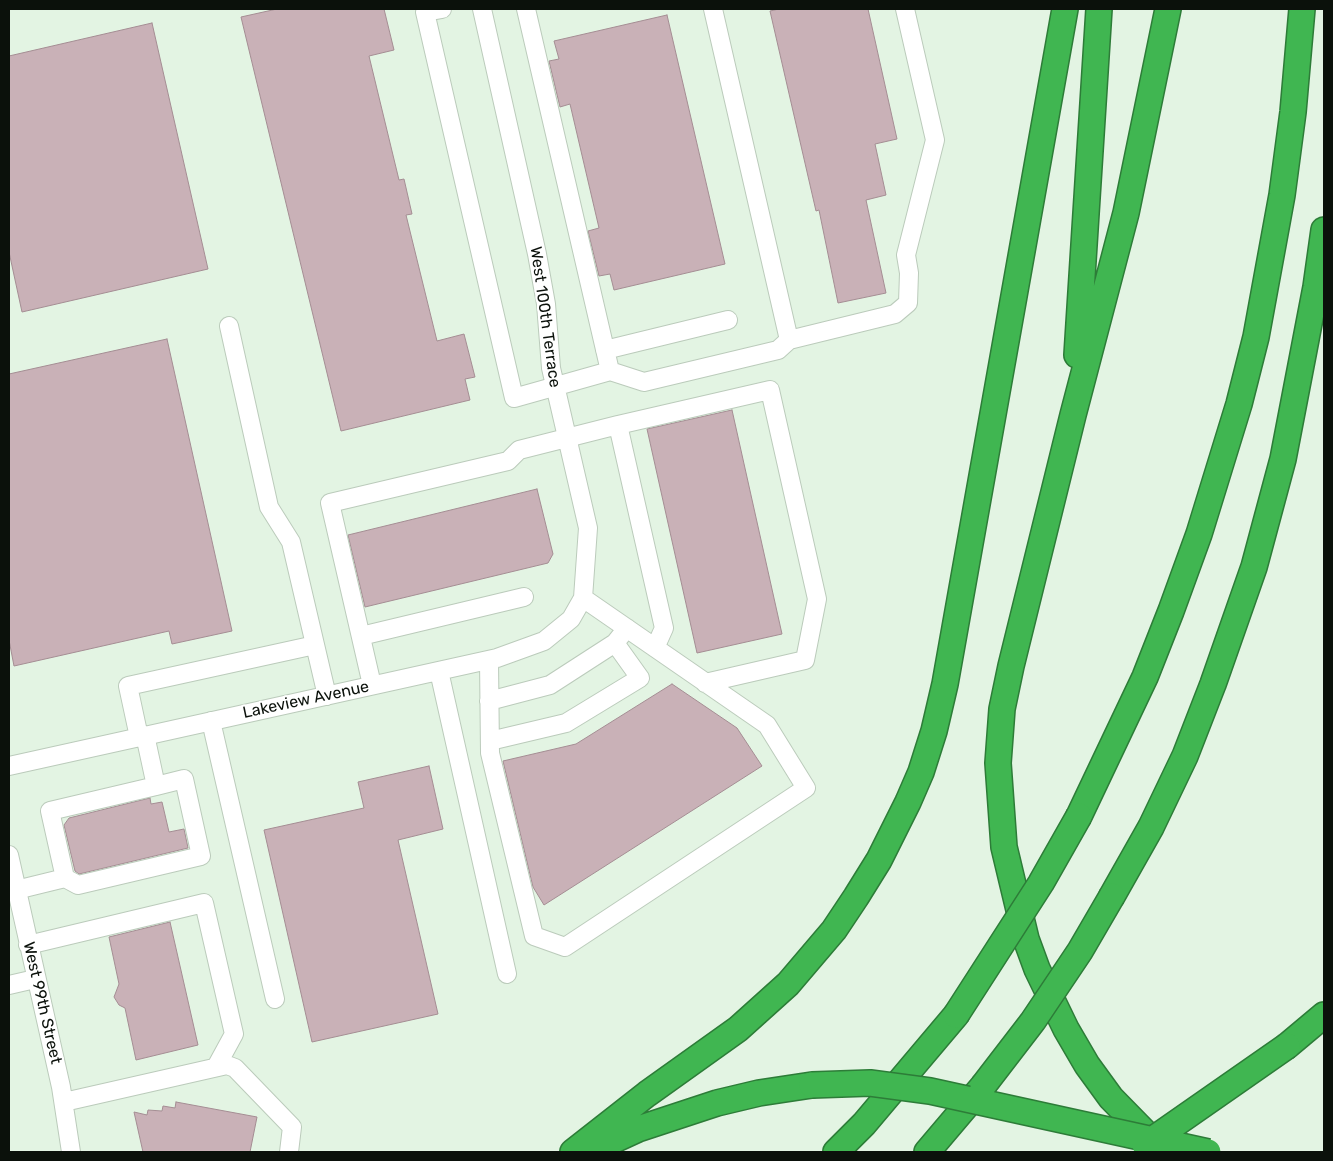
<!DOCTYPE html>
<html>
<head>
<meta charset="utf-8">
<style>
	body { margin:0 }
	#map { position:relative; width:1333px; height:1161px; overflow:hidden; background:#e3f4e3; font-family:Rubik,sans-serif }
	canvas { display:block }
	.frame { position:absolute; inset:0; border:10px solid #0b110b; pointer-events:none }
</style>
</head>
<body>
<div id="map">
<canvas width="1333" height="1161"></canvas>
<div class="frame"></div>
</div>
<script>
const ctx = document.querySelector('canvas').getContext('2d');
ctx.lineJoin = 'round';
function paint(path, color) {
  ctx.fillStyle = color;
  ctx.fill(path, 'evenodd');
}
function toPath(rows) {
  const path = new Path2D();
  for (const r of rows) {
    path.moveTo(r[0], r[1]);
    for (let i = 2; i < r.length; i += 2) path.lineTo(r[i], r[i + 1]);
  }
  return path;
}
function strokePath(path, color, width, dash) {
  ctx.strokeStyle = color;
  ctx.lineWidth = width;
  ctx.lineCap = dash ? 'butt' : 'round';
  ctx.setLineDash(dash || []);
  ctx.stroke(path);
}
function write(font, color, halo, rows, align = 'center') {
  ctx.font = font + ' Rubik,sans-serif';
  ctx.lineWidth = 4;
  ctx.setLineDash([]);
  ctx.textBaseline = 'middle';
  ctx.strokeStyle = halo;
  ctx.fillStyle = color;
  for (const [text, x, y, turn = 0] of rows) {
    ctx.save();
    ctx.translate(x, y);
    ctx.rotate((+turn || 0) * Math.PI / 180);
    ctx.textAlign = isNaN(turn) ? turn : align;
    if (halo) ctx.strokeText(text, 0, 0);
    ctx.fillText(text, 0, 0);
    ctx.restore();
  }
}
const building = toPath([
	[277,9,384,9,394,50,369,56,399,180,404,179,412,214,406,215,437,341,464,334,475,377,465,379,470,400,341,431,241,17,277,9],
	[779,9,868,9,897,139,875,144,886,195,866,200,886,293,838,303,819,210,816,211,770,11,779,9],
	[667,15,725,264,614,290,610,274,599,276,588,231,599,228,570,104,560,107,549,61,559,59,554,41,667,15],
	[152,23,208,269,22,312,9,252,9,56,152,23],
	[167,339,232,631,172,644,169,631,14,666,9,640,9,374,167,339],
	[732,410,782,634,697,653,647,429,732,410],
	[537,489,553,554,548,563,365,607,348,535,537,489],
	[672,684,737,728,762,766,544,905,533,887,503,761,576,744,672,684],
	[429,766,443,829,398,840,438,1014,312,1042,264,830,364,808,358,782,429,766],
	[150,798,151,804,162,802,169,832,184,829,188,848,79,874,75,871,64,825,69,818,150,798],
	[170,922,198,1045,136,1060,125,1008,119,1005,114,997,119,984,109,937,170,922],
	[176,1102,257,1117,250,1152,143,1152,134,1112,147,1115,148,1110,162,1111,163,1106,175,1108,176,1102]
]);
const minor = toPath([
	[442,9,425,12,514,398,610,371,526,9],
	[229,326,269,507,291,542,327,696],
	[789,340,895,314,908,303,909,273,906,255,935,140,905,9],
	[605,350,728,320],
	[610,371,644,382,778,350,789,340,713,9],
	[618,425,770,390,817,599,805,660,705,683],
	[361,636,524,597],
	[489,660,490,753,534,936,565,947,806,788,767,725,583,598],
	[439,671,507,974],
	[372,685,330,503,508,461,519,450,618,425,664,628,655,648],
	[489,701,550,685,615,643],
	[211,721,275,999],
	[139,737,128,686,315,645],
	[490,741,566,723,640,678,615,643,627,628],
	[9,766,497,658,544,641,571,619,583,598,588,528,551,368,546,304,537,254,482,9],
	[9,855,61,1087,71,1152],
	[65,878,78,885,201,856,184,779,156,786],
	[16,890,65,878,50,811,156,786,145,735],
	[28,945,204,903,234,1034,216,1067],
	[9,985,35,979],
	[64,1102,227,1065,235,1068,292,1127,289,1152]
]);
const highway = toPath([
	[1077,355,1099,9],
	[1079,816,1145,677,1171,611,1199,534,1239,404,1256,337,1282,195,1293,112,1302,9],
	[1112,896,1151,827,1185,756,1213,684,1254,567,1283,459,1316,287,1324,230],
	[1287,1046,1324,1015],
	[1159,1147,1111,1098,1087,1065,1066,1029,1037,969,1026,939,1004,847,998,763,1002,709,1011,666,1073,415,1126,213,1168,9],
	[573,1152,647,1094,738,1029,788,984,834,930,856,897,879,860,908,802,921,772,934,731,945,684,1065,9],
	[588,1152,638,1129,717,1103,759,1093,812,1085],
	[836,1152,864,1124,956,1015],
	[927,1152,983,1086]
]);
const highwayBridge = toPath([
	[956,1015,1041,883,1079,816],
	[812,1085,870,1083,930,1091,1208,1152],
	[983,1086,1033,1021,1080,951,1112,896],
	[1145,1145,1287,1046]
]);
const streetNames = [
	["West 100th Terrace",545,317,82],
	["Lakeview Avenue",306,700,-12],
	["West 99th Street",42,1003,77]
];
paint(building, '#c9b1b7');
strokePath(building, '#a48d93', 1);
strokePath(minor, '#bbcbbb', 20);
strokePath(highway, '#2d7c38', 28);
strokePath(minor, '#fff', 18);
strokePath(highway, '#40b651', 25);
strokePath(highwayBridge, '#2d7c38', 28, []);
strokePath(highwayBridge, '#40b651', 25);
write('16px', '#0b110b', '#fff', streetNames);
</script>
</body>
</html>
